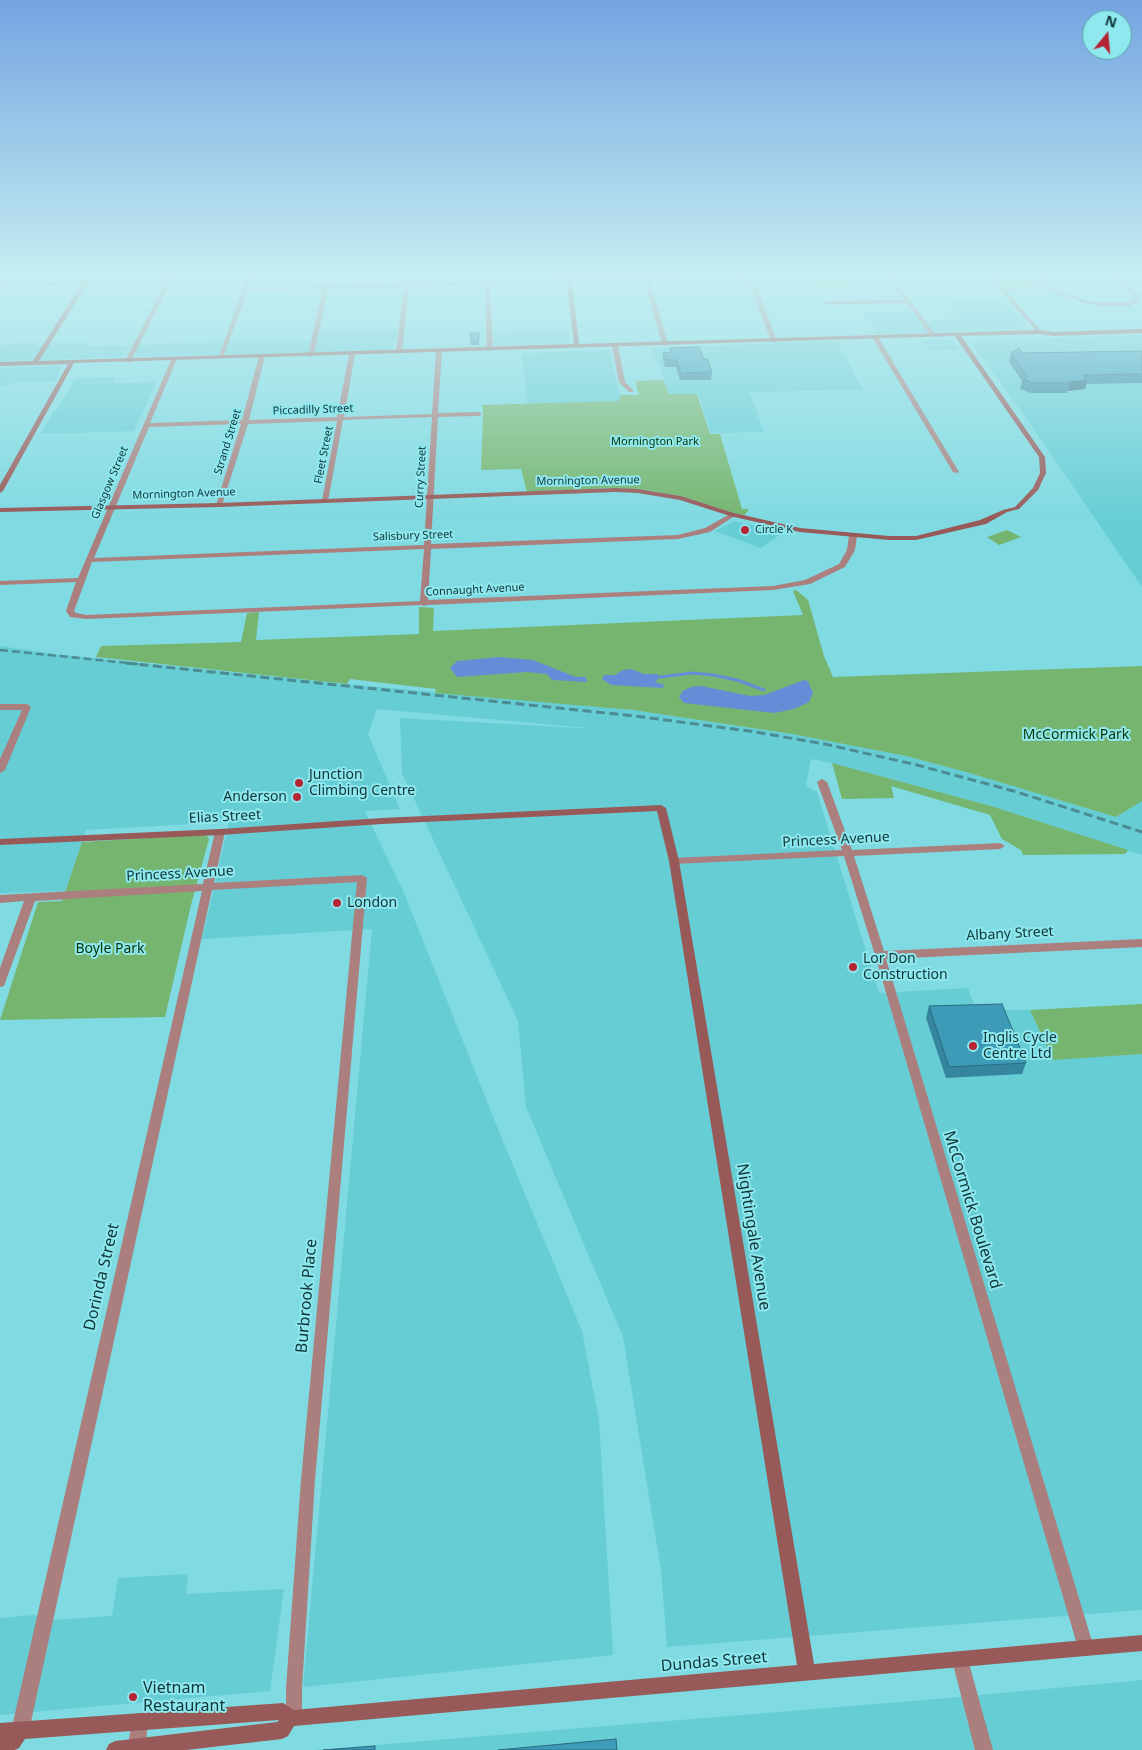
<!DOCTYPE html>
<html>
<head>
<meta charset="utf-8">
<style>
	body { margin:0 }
	#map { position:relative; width:1142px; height:1750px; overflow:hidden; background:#80dae1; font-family:"Noto Sans",sans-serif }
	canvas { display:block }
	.north { position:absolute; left:1082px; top:10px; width:50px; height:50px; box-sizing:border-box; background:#8ee8ee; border:1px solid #5ba1a6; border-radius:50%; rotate:17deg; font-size:14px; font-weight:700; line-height:20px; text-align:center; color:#0f3639 }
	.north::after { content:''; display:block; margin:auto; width:18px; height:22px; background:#b62533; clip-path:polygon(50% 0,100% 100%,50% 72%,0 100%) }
</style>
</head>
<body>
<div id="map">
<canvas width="1142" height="1750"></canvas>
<div class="north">N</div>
</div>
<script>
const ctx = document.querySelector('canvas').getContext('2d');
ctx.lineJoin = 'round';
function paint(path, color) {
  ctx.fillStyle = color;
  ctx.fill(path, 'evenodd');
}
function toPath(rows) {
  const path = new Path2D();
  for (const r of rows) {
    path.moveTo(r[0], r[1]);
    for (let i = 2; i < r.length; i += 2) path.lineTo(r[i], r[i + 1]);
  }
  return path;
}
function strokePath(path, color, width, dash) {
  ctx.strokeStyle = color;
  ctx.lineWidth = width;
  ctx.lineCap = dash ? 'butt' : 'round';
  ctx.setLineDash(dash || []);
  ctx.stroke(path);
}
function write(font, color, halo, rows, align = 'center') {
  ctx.font = font + ' "Noto Sans",sans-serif';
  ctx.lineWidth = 4;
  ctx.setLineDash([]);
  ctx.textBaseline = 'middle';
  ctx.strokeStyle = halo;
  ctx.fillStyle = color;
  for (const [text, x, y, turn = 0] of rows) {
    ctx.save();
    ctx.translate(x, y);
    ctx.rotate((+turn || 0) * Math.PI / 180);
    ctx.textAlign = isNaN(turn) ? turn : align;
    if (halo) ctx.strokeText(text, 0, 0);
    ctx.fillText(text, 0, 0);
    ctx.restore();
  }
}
const built = toPath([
	[1003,298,1028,329,877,334,863,312,913,311,917,321,962,319,948,300],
	[398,330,392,350,134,357,139,345,275,339,319,340,320,332],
	[568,331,570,343,494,345,494,333],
	[1142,335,1142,587,1026,418,970,341],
	[922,340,952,340,960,350,930,351],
	[837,341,863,390,750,392,764,432,711,433,698,394,669,394,652,348],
	[87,342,86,346,131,345,122,357,0,361,0,348,3,344],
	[609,350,620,395,619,401,527,404,522,353],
	[61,366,57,381,11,383,9,386,0,387,0,368],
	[116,377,113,383,156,382,134,431,41,434,53,412,58,408,75,378],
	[735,521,784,532,761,548,715,531],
	[0,646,55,654,347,684,633,710,792,734,906,756,966,772,1116,817,1142,801,1142,855,991,806,832,763,811,759,806,786,817,792,879,993,968,988,976,1010,1030,1010,1053,1059,1142,1054,1142,1610,667,1647,661,1570,623,1337,526,1107,518,1021,402,773,400,718,599,729,377,709,368,734,400,809,365,811,404,893,498,1129,582,1331,599,1421,613,1655,303,1687,372,929,202,939,229,822,86,830,65,891,0,893],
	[188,1574,186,1594,284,1589,270,1691,0,1715,0,1618,33,1615,52,1620,112,1616,118,1578],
	[1142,1680,1142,1750,315,1750,948,1698]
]);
const green = toPath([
	[820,275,880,275,847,275,854,287,814,288],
	[993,275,1043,275,1044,276,1032,285,1006,288],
	[664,380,669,394,697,394,710,434,720,434,742,509,749,509,744,516,681,496,646,490,610,488,527,492,521,469,481,470,483,412,482,405,619,401,620,395,639,395,635,381],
	[1007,530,1021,537,999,545,987,537],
	[796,590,808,600,824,656,833,677,1142,666,1142,801,1116,817,966,772,906,756,792,734,633,710,435,693,436,689,350,679,347,684,96,657,101,646,241,642,247,613,259,612,256,640,419,634,419,607,434,608,433,631,803,615,793,591],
	[832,763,991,806,1128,850,1125,854,1023,855,1021,850,1002,839,990,815,891,786,894,798,842,799],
	[201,835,207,836,209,839,191,905,165,1017,0,1020,38,902,62,901,82,842],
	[1142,1004,1142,1054,1053,1060,1030,1010]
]);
const water = toPath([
	[499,657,533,660,576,677,586,677,587,682,552,680,547,674,527,672,457,677,450,668,457,661],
	[631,669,644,674,657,674,660,677,655,682,665,685,662,688,611,685,602,679,604,675,615,675,623,670],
	[804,680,808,681,813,693,809,702,794,709,774,713,684,703,679,697,683,691,691,687,701,686,750,696,764,695]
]);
const stream = toPath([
	[660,677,692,673,713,675,737,680,764,690]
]);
const street = toPath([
	[10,275,15,275,8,283,166,279,169,275,174,275,131,361,128,363,125,361,165,283,6,286,0,293,0,287,10,275],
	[248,275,253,275,248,288,324,286,327,275,332,275,329,286,404,284,406,275,411,275,410,283,485,281,485,275,489,275,490,281,643,276,643,275,647,275,648,276,740,275,756,287,777,341,774,343,771,341,751,288,736,277,649,279,668,344,665,346,662,344,644,279,490,284,493,349,490,351,487,349,485,284,409,287,402,352,399,354,396,352,404,287,328,289,314,355,311,357,308,355,323,289,247,291,223,358,218,359,248,275],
	[886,275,891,275,935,334,935,336,931,336,907,303,827,305,824,303,827,301,904,300,886,275],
	[986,275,992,275,1004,289,1037,284,1045,275,1049,275,1041,285,1088,301,1099,302,1129,302,1135,299,1135,297,1111,275,1117,275,1139,295,1141,300,1130,306,1099,306,1085,303,1036,287,1007,292,1041,331,1041,333,1039,334,986,275],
	[875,335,878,337,959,472,958,473,953,472,872,337,875,335],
	[615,344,618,346,625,382,633,390,633,392,629,392,619,382,612,346,615,344],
	[439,349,442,351,438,413,479,412,482,414,479,416,438,417,431,544,678,535,705,528,730,514,736,515,710,532,678,539,431,549,428,600,773,586,805,580,839,564,847,550,849,536,853,534,857,536,855,550,845,567,810,584,773,590,427,605,424,606,421,605,86,619,70,617,66,611,76,582,0,585,0,581,78,578,172,358,177,359,150,423,242,420,259,356,262,354,265,356,249,420,337,417,349,354,352,352,355,354,344,417,432,414,436,351,439,349],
	[432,417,424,545,94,558,149,427,241,424,216,505,219,507,222,505,248,424,337,421,322,501,325,503,328,501,343,420,432,417],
	[424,549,420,601,86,615,76,613,74,611,92,562,424,549],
	[0,704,27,704,31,707,5,770,0,773,0,759,22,710,0,710,0,704],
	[822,779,827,782,852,850,1000,843,1005,846,1000,849,854,856,884,951,1142,939,1142,947,886,959,1094,1648,1092,1654,1086,1656,1080,1654,1078,1648,875,955,844,856,674,864,669,861,674,858,842,850,817,782,822,779],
	[220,829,225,832,214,883,362,875,367,878,315,1480,302,1688,302,1718,300,1724,294,1726,288,1724,286,1718,286,1688,301,1480,357,882,212,890,29,1731,26,1737,20,1740,14,1737,11,1731,202,891,35,901,5,983,4,986,0,987,0,968,24,901,0,903,0,895,203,884,215,832,220,829],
	[960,1652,966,1654,968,1660,993,1750,975,1750,952,1660,954,1654,960,1652],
	[140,1714,146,1716,148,1722,145,1750,127,1750,132,1722,134,1716,140,1714]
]);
const secondary = toPath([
	[87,275,93,275,39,361,574,344,566,275,571,275,579,344,1039,330,1053,332,1142,329,1142,333,1053,336,1039,334,961,336,1045,457,1046,473,1038,490,1019,509,1007,512,986,524,916,540,889,540,800,532,730,516,680,500,638,493,615,492,219,507,0,512,0,508,219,503,615,488,638,489,681,496,734,513,800,528,889,536,916,536,980,520,1003,510,1015,507,1033,488,1040,473,1039,457,955,336,74,363,3,491,0,493,0,485,68,364,0,366,0,362,33,361,87,275],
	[661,805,666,808,679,861,814,1664,1142,1635,1142,1651,294,1726,288,1736,282,1739,186,1750,106,1750,109,1744,115,1741,277,1722,279,1720,25,1739,19,1748,15,1750,0,1750,0,1723,283,1703,294,1710,797,1665,669,861,657,811,382,824,220,835,0,845,0,839,220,829,382,818,661,805]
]);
const railFar1 = toPath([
	[0,650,138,664]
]);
const rail = toPath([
	[126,663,635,716,749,731,825,744,917,765,1017,792,1142,832]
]);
const wall = toPath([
	[470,333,479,333,479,345,471,345],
	[670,348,704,359,712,372,711,380,680,380,676,367,665,367,663,360,663,353,670,352],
	[1142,351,1142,383,1086,384,1085,389,1067,391,1067,393,1031,393,1020,389,1022,381,1009,362,1011,353],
	[929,1006,1026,1063,1022,1074,946,1078,926,1018]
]);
const shadedWall = toPath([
	[1087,380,1085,389,1067,391,1070,383,1069,382]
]);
const building = toPath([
	[470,333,479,333,479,341,471,341,470,333],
	[699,347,704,359,707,359,712,372,681,373,677,360,665,360,663,353,672,352,670,348,699,347],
	[1019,348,1022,353,1142,351,1142,374,1083,375,1087,380,1069,382,1070,383,1033,383,1023,379,1028,377,1011,353,1019,348],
	[1002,1004,1026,1063,949,1067,929,1006,1002,1004],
	[616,1739,617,1750,498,1750,616,1739],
	[375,1746,375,1750,323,1750,375,1746]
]);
const markers = [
	[745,530,5,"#b62533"],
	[299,783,5,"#b62533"],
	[297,797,5,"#b62533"],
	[337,903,5,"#b62533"],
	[853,967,5,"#b62533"],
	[973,1046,5,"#b62533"],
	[133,1697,5,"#b62533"]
];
const farStreetnames = [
	["Piccadilly Street",313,410,-2],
	["Strand Street",228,442,-73],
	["Fleet Street",324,455,-79],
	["Curry Street",421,477,-87],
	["Mornington Avenue",588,481,-1],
	["Glasgow Street",110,483,-67],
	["Mornington Avenue",184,494,-2],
	["Salisbury Street",413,536,-2],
	["Connaught Avenue",475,590,-3]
];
const farParknames = [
	["Mornington Park",655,442]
];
const farPoinames = [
	["Circle K",755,530]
];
const parkNames = [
	["McCormick Park",1076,735],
	["Boyle Park",110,949]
];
const poiNames = [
	["Junction",309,775],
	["Climbing Centre",309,791],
	["Anderson",287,797,"right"],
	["London",347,903],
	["Lor Don",863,959],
	["Construction",863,975],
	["Inglis Cycle",983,1038],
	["Centre Ltd",983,1054]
];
const streetNames = [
	["Elias Street",225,817,-3],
	["Princess Avenue",836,840,-3],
	["Princess Avenue",180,874,-3],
	["Albany Street",1010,934,-3]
];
const nearStreetnames = [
	["McCormick Boulevard",972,1210,73],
	["Nightingale Avenue",753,1237,81],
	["Dorinda Street",102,1277,-77],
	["Burbrook Place",307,1296,-85],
	["Dundas Street",714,1662,-5]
];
const nearPoinames = [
	["Vietnam",143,1688],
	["Restaurant",143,1706]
];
paint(built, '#67cdd5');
paint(green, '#76b56f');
paint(water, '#648dd7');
strokePath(stream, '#648dd7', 3);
paint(street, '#aa7f7d');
paint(secondary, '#985a58');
strokePath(railFar1, '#4a8c91', 2.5, [8, 4]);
strokePath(rail, '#4a8c91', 3, [9, 4.5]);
paint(wall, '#34859d');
paint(shadedWall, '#2b6c80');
paint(building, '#3d9bb7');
strokePath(building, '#2b6c80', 1);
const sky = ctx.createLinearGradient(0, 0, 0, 520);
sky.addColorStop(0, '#73a4e1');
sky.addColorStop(0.53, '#c6eef2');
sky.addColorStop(1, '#c6eef200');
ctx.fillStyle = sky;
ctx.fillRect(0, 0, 1142, 520);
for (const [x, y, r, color] of markers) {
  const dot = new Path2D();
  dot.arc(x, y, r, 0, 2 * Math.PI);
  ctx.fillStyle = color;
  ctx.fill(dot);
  strokePath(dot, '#8ee8ee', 2);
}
write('11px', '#0f3639', '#8ee8ee', farStreetnames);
write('11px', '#073504', '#8ee8ee', farParknames);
write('11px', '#0f3639', '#8ee8ee', farPoinames, 'left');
write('14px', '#073504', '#8ee8ee', parkNames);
write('14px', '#0f3639', '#8ee8ee', poiNames, 'left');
write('14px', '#0f3639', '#8ee8ee', streetNames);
write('16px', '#0f3639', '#8ee8ee', nearStreetnames);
write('16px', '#0f3639', '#8ee8ee', nearPoinames, 'left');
</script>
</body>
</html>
